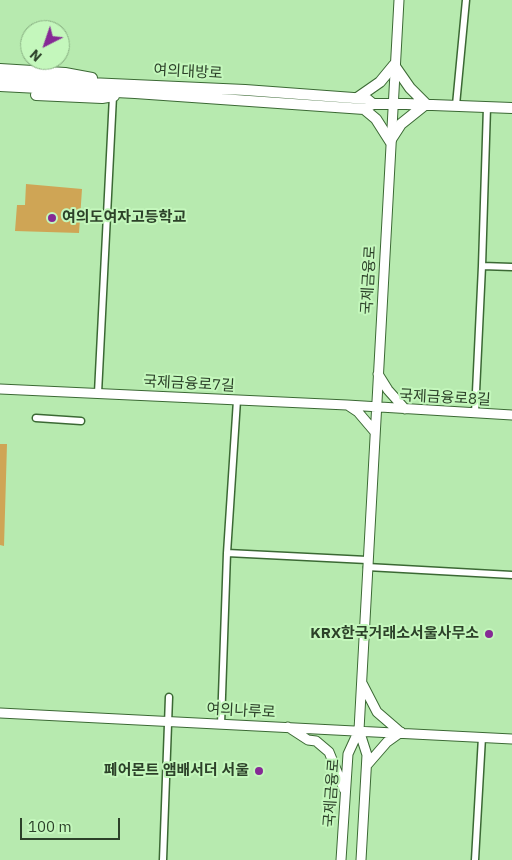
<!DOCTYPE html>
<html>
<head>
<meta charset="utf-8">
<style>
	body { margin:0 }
	#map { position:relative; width:512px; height:860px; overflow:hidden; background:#b7eaaf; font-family:"IBM Plex Sans",sans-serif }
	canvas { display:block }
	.north { position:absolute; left:20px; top:20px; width:50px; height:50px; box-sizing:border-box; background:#c4f7bc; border:1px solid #87ae81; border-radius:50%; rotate:221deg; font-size:14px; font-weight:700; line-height:20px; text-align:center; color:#2c4129 }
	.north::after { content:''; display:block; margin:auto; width:18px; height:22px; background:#852995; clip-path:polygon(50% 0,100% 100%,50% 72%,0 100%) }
	.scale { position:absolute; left:20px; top:818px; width:100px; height:22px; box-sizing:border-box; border:2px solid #2c4129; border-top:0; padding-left:6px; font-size:15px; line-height:18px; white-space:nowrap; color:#2c4129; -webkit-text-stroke:4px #c4f7bc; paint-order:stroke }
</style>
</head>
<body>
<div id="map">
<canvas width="512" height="860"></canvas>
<div class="north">N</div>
<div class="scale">100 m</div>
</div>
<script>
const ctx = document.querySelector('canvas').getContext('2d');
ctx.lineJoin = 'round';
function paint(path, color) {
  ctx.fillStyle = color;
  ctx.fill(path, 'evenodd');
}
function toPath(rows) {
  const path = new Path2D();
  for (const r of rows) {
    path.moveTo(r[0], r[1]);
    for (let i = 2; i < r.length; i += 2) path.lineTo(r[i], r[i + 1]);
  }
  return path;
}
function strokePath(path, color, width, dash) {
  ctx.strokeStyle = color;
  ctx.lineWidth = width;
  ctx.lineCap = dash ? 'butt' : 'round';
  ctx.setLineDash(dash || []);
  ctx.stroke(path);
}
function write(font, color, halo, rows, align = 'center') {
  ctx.font = font + ' "IBM Plex Sans","Noto Sans KR",sans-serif';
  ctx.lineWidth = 4;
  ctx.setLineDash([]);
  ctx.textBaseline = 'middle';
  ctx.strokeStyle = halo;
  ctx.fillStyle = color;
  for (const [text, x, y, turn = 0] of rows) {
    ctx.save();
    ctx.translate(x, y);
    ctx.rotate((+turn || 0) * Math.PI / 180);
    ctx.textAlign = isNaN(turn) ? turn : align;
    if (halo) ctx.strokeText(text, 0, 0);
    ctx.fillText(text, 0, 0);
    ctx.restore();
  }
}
const green = toPath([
	[26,184,82,189,79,233,15,231,17,205,25,205],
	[0,444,7,444,4,546,0,545]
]);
const street = toPath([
	[456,105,466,0],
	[482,266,512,267],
	[98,393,113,96],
	[475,413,482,266,487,107],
	[36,418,81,421],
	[227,553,367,560],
	[367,567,512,575],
	[221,724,227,553,237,400],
	[163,860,169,697],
	[475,860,482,737]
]);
const secondary = toPath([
	[378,374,388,390,405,409],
	[0,389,347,405,512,415],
	[349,406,358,412,375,432],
	[362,683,377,712,399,731],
	[0,713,512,739],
	[288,727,308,740,316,741,329,752,344,789],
	[359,730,367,755,361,860],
	[367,765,387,742,401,732],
	[341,860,348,754,359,730,399,0]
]);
const primary = toPath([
	[0,69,65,73,92,78],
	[0,79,245,90,367,99,373,104],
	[0,86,135,93,364,109,373,104,406,104,512,108],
	[36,95,102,98,114,96],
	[357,98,380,82,394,65,410,88,426,104,401,124,390,141,376,119,364,109]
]);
const markers = [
	[52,218,5,"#852995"],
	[489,634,5,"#852995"],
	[259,771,5,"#852995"]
];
const streetNames = [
	["여의대방로",188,72,3],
	["국제금융로",369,280,-87],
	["국제금융로7길",189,384,3],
	["국제금융로8길",445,398,3],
	["여의나루로",241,711,3],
	["국제금융로",332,793,-86]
];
const poiNames = [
	["여의도여자고등학교",62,218,"left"],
	["KRX한국거래소서울사무소",479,634],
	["페어몬트 앰배서더 서울",249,771]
];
paint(green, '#cfa555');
strokePath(street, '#3b6934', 9);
strokePath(secondary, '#3b6934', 11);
strokePath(primary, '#3b6934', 12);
strokePath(street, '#fff', 6);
strokePath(secondary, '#fff', 9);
strokePath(primary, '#fff', 10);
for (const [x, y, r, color] of markers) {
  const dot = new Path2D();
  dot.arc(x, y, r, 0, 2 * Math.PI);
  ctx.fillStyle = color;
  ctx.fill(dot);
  strokePath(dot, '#c4f7bc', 2);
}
write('15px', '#2c4129', '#c4f7bc', streetNames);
write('bold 15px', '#2c4129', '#c4f7bc', poiNames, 'right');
</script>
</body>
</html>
